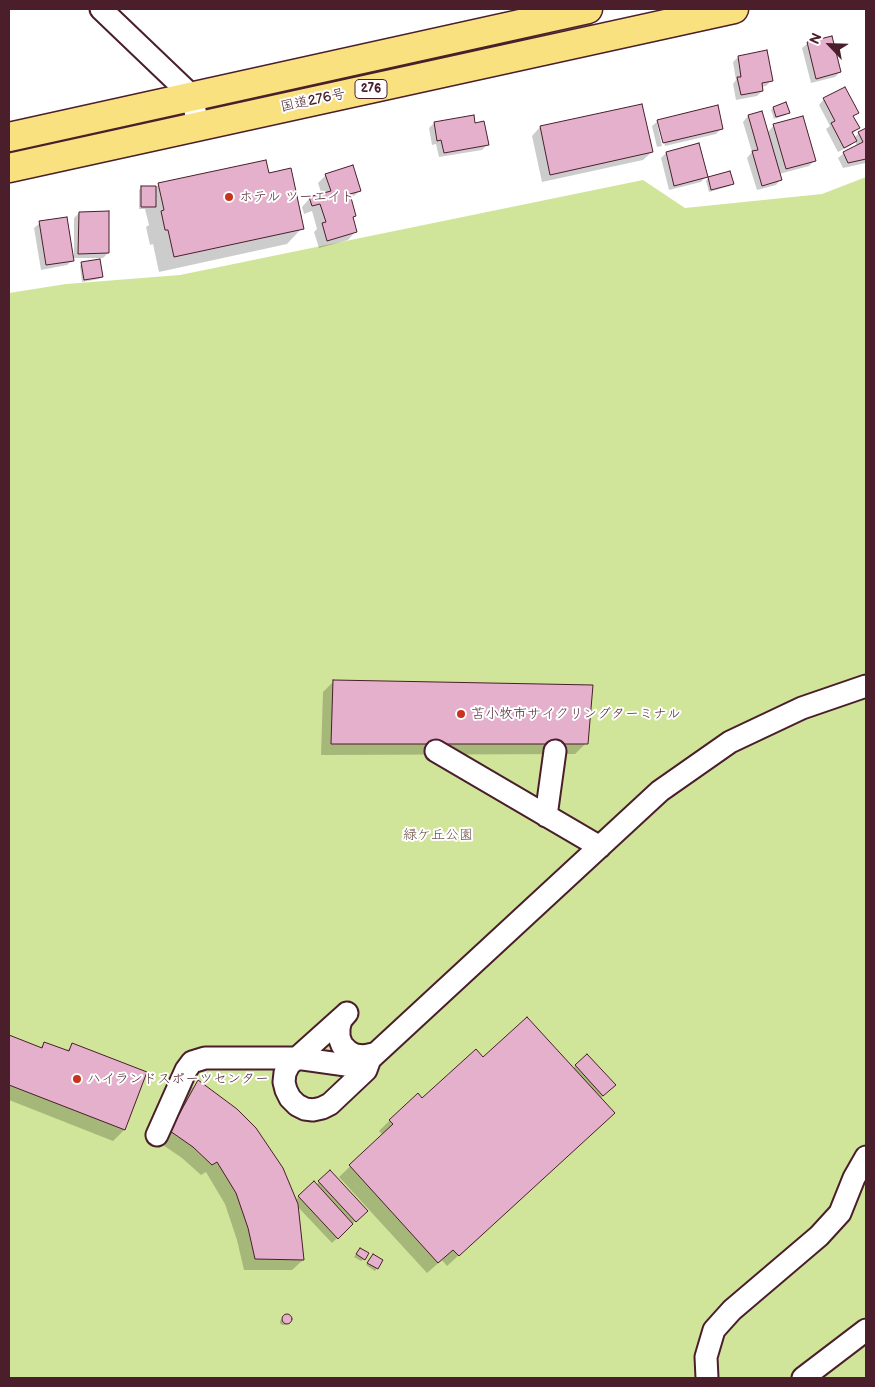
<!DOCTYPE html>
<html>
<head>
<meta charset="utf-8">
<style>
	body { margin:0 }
	#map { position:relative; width:875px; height:1387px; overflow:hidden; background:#fff; font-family:"Balsamiq Sans",sans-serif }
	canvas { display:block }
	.frame { position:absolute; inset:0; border:10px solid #4a1f2b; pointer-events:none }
	.north { position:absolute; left:805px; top:20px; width:50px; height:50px; -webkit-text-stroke:4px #fff; paint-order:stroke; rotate:294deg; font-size:14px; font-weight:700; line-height:20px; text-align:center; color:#4a1f2b }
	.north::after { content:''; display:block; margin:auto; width:18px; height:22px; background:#4a1f2b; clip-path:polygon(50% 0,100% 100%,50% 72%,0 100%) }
</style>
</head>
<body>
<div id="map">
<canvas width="875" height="1387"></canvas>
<div class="frame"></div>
<div class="north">N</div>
</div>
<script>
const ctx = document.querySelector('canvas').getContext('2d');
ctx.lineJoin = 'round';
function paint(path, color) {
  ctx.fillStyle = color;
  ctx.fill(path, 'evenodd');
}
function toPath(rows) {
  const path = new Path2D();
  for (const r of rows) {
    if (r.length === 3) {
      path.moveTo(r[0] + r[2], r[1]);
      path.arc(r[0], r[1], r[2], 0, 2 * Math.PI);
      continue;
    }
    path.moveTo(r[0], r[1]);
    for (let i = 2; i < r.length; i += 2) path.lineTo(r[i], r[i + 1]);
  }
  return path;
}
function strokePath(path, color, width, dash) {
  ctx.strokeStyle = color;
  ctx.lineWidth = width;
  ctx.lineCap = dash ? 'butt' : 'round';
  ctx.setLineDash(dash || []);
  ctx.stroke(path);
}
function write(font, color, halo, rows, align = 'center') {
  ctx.font = font + ' "Balsamiq Sans","Klee One",sans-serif';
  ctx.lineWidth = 4;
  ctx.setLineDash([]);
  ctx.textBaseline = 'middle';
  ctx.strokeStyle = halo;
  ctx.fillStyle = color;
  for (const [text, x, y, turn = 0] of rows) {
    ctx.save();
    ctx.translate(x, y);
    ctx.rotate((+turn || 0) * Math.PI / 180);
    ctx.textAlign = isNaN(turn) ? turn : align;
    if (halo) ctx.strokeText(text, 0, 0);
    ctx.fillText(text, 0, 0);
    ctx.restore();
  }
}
const green = toPath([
	[866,177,866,1378,9,1378,9,293,66,284,180,275,643,180,685,208,822,194]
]);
const shadow = toPath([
	[808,43,840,72,835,77,811,83,802,48],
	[738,57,771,81,766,86,761,87,762,91,757,96,736,100,733,84,736,80,733,62],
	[824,99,857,113,852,117,858,128,852,134,854,138,859,133,866,130,866,163,843,168,838,158,844,153,857,146,855,141,850,146,838,152,826,129,830,126,819,105],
	[773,108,788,112,786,115,774,119,771,110],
	[761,113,767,133,774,125,814,161,809,166,779,174,781,179,776,185,757,190,747,158,752,152,743,122,748,116],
	[658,121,722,128,716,134,665,146,659,123,657,123,662,146,657,147,652,126],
	[434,123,474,124,487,145,482,150,439,157,436,144,432,145,429,128],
	[540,127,652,152,643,160,542,182,532,136],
	[666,153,706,176,701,182,669,190,661,158],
	[729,173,732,184,730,186,709,192,706,181,708,178],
	[268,174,302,228,287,244,159,272,153,244,150,245,146,227,149,225,145,209,139,209,139,190,141,187,156,187,159,184],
	[326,175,360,191,350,199,355,215,352,218,356,231,348,240,319,248,314,232,317,229,312,211,304,214,302,207,310,198,322,195,318,183],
	[79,213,108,253,103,258,73,258,73,260,67,265,41,270,34,228,40,223,72,255,74,255,74,218],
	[82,263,101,276,99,279,82,282,80,266],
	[334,681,586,743,575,754,321,755,323,692],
	[9,1037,39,1049,45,1043,66,1051,73,1045,146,1073,124,1130,113,1141,9,1100],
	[587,1055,614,1085,600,1099,602,1124,447,1266,442,1260,427,1273,339,1177,383,1135,379,1131,390,1120,483,1059,572,1069],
	[198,1082,295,1200,314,1183,316,1185,330,1172,366,1211,332,1243,297,1206,303,1260,292,1270,244,1270,237,1240,225,1204,206,1172,201,1175,182,1158,160,1143,187,1093],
	[358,1251,364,1259,361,1261,354,1257],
	[373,1255,377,1268,375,1271,366,1265],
	[285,1316,288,1316,290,1318,290,1321,285,1325,282,1325,280,1323,280,1321]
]);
const building = toPath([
	[832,36,841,72,816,79,807,42,832,36],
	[767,50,773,81,762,83,763,91,741,95,737,77,741,77,738,56,767,50],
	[845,87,859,113,853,116,860,128,852,132,857,141,844,148,831,123,835,121,823,98,845,87],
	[786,102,790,113,776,117,773,107,786,102],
	[642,104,653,152,550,175,540,126,642,104],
	[718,105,723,129,663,143,657,120,718,105],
	[762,111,782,180,762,186,752,151,758,150,748,115,762,111],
	[474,115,475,123,484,121,489,145,444,153,441,140,437,141,434,122,474,115],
	[803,116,816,161,786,169,773,124,803,116],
	[866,128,866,159,848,163,843,152,863,142,858,132,866,128],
	[699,143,708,177,674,186,666,152,699,143],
	[266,160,269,173,291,168,304,229,174,257,168,230,165,230,161,211,164,210,158,183,266,160],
	[353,165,361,191,350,194,356,216,353,217,357,232,327,241,322,223,326,222,320,204,312,206,309,197,331,191,325,174,353,165],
	[730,171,734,184,711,190,708,177,730,171],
	[141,186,156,186,156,207,141,207,141,186],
	[109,211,109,253,78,254,79,212,109,211],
	[67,217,74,261,46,265,39,221,67,217],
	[100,259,103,277,84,280,81,262,100,259],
	[333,680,593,685,588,744,331,744,333,680],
	[527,1017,615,1113,459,1256,453,1250,438,1263,349,1165,393,1124,389,1120,418,1093,422,1098,476,1049,483,1057,527,1017],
	[9,1035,42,1048,44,1042,69,1051,72,1043,147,1072,125,1130,9,1085,9,1035],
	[587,1054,616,1085,603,1096,575,1065,587,1054],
	[198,1080,237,1109,256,1128,283,1168,298,1204,304,1260,255,1259,248,1228,236,1193,217,1162,212,1165,193,1147,170,1131,198,1080],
	[330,1170,368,1211,356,1222,318,1181,330,1170],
	[314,1181,353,1224,338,1239,298,1196,314,1181],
	[360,1248,369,1253,365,1260,356,1254,360,1248],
	[373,1254,383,1260,378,1269,367,1263,373,1254],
	[287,1319,5]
]);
const minor = toPath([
	[101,9,192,96,198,125],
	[436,751,600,847],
	[546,816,555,751],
	[347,1013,289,1065,285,1073,284,1082,286,1090,290,1098,297,1105,305,1109,313,1110,322,1108,330,1104,366,1070,370,1059],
	[347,1013,341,1020,339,1028,339,1037,342,1045,348,1051,355,1055,364,1056,373,1054],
	[157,1135,186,1070,192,1062,205,1058,296,1058,353,1066,370,1059,660,791,730,742,802,708,866,686],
	[707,1378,706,1357,714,1330,732,1310,819,1236,840,1213,854,1178,866,1157],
	[803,1378,866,1330]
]);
const highway = toPath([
	[9,137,588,9],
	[9,168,734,9]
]);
const markers = [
	[229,197,5,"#c8321e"],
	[461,714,5,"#c8321e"],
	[77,1079,5,"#c8321e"]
];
const shields = [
	[371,89,32]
];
const shieldNames = [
	["276",371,89]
];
const streetNames = [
	["国道276号",313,101,-12]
];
const poiNames = [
	["ホテル ツーエイト",239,197],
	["苫小牧市サイクリングターミナル",471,714],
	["ハイランドスポーツセンター",87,1079]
];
const parkNames = [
	["緑ケ丘公園",438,835]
];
paint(green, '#d0e599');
paint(shadow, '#0003');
paint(building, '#e4b0cb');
strokePath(building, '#4a1f2b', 1);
strokePath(minor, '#4a1f2b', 25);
strokePath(highway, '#4a1f2b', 31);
strokePath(minor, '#fff', 21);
strokePath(highway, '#fae180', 28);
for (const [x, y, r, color] of markers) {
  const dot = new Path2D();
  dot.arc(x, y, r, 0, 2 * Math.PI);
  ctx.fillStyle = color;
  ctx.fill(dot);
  strokePath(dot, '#fff', 2);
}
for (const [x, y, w] of shields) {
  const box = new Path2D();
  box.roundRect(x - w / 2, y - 9.5, w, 19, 4);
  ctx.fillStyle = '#fff';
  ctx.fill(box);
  strokePath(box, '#4a1f2b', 1);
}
write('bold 12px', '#4a1f2b', null, shieldNames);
write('14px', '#4a1f2b', '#fff', streetNames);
write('14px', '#4a1f2b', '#fff', poiNames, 'left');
write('14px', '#6c5046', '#fff', parkNames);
</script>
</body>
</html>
